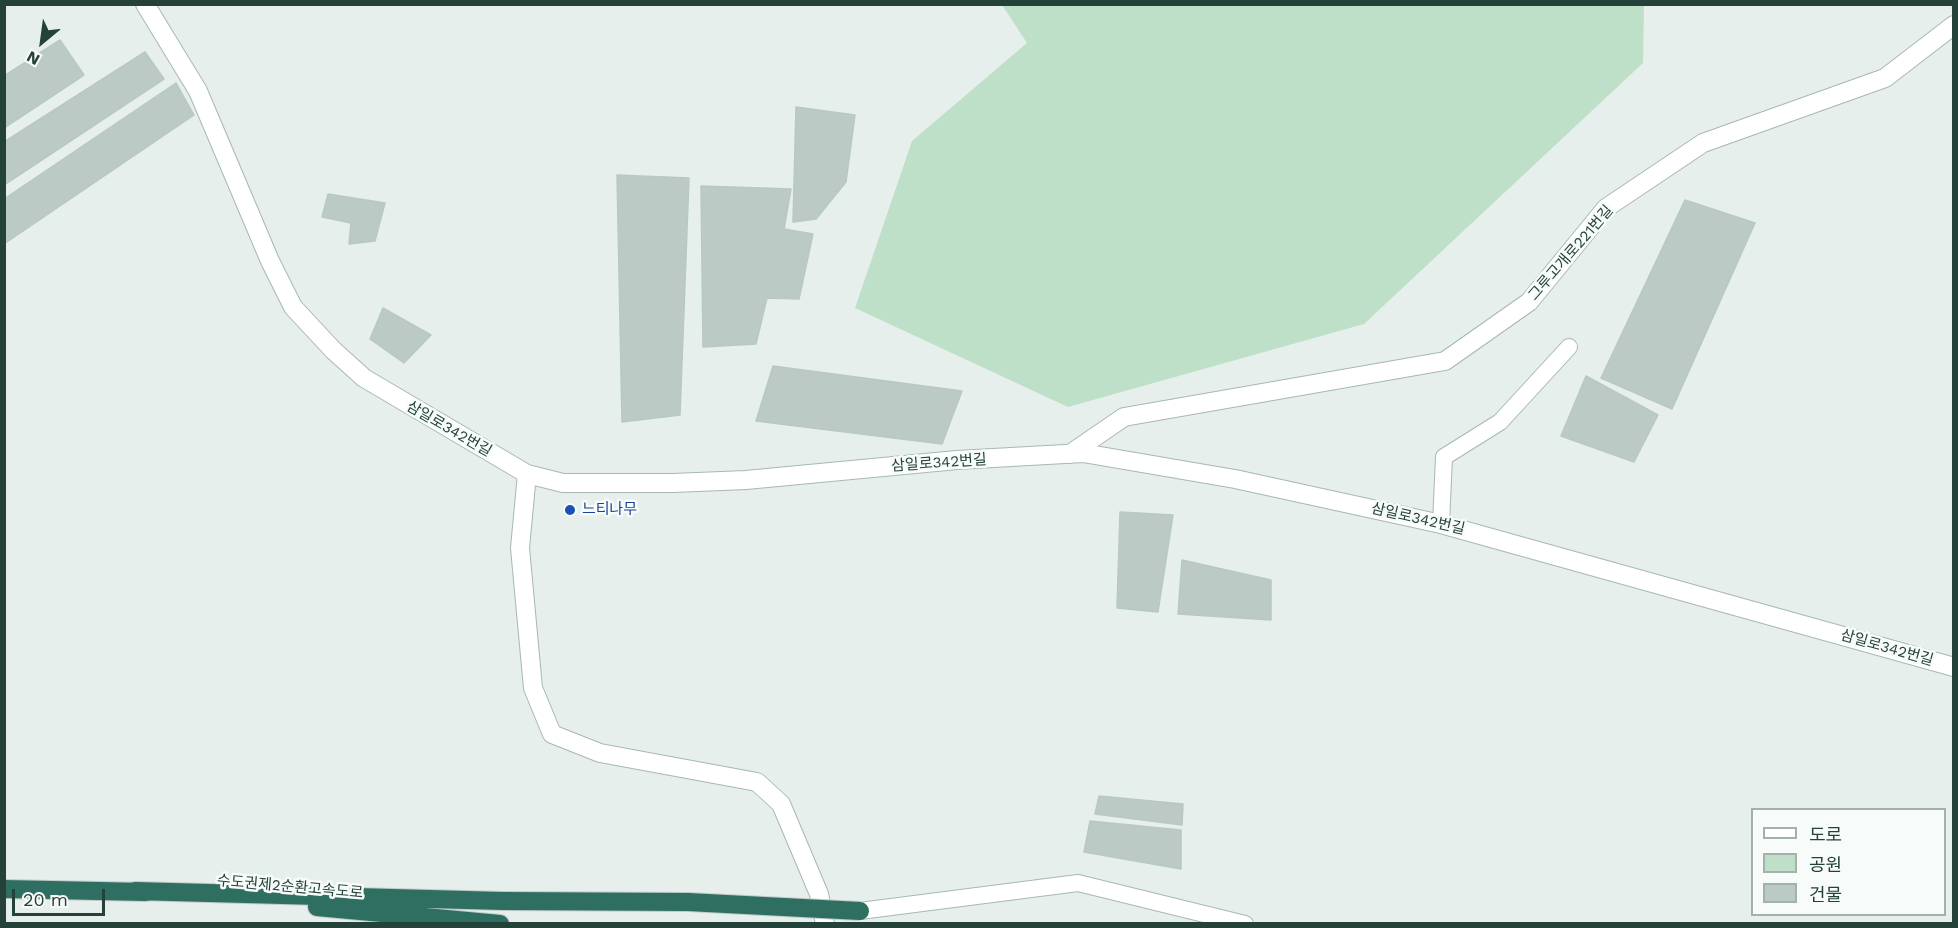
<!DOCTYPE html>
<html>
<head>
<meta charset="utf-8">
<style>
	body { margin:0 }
	#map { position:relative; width:1958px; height:928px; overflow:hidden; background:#e6efeb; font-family:"Work Sans","Noto Sans KR",sans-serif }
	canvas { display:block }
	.frame { position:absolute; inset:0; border:6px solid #24423a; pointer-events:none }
	.legend { position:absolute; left:1751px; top:808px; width:195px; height:108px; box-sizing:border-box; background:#f7fbf9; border:2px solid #a3b1ad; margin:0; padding:8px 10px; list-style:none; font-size:18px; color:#24423a }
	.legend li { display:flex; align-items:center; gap:12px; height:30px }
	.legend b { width:30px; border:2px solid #a3b1ad }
	.north { position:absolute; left:12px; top:12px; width:60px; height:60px; -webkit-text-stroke:4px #f7fbf9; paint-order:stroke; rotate:209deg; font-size:16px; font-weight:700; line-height:24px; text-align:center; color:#24423a }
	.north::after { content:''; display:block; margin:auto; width:21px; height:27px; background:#24423a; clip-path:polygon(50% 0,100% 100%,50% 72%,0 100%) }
	.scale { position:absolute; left:12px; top:889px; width:93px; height:27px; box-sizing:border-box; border:3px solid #24423a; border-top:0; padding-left:8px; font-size:18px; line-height:21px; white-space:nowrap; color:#24423a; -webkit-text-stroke:4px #f7fbf9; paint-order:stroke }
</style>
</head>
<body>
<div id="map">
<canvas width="1958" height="928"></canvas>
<div class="frame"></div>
<ul class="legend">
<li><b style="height:8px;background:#fff"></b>도로</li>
<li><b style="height:16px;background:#bfe0c8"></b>공원</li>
<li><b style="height:16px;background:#bbcac4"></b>건물</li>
</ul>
<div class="north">N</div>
<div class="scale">20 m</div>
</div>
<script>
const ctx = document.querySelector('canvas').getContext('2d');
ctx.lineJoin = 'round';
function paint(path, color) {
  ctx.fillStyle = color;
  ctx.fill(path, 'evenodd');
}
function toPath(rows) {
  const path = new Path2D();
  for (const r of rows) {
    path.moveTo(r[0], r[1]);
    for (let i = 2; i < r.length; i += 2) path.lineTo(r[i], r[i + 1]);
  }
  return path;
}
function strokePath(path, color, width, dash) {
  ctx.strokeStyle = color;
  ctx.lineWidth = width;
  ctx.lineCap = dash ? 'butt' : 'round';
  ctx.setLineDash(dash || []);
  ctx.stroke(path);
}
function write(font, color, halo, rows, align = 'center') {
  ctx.font = font + ' "Work Sans","Noto Sans KR",sans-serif';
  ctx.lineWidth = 5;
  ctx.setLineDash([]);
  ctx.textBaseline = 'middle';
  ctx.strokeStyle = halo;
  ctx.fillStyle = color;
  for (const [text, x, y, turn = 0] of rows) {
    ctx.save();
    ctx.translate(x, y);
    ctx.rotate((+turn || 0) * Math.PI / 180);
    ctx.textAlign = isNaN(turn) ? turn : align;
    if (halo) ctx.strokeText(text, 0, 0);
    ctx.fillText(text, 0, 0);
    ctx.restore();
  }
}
const green = toPath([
	[1002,5,1644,5,1643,63,1364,324,1068,407,855,308,912,141,1027,43]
]);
const building = toPath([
	[60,40,84,75,4,128,4,76,60,40],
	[145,52,164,79,4,185,4,142,145,52],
	[176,83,194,115,4,244,4,199,176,83],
	[796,107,855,115,846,182,816,219,793,222,796,107],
	[617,175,689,178,680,415,622,422,617,175],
	[701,186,791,189,784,229,813,234,799,299,767,298,756,344,703,347,701,186],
	[328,194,385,203,375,241,349,244,351,223,322,217,328,194],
	[1685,200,1755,223,1672,409,1601,378,1685,200],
	[383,308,431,335,404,363,370,339,383,308],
	[773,366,962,391,942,444,756,421,773,366],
	[1586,376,1658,415,1634,462,1561,436,1586,376],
	[1120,512,1173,515,1158,612,1117,608,1120,512],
	[1182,560,1271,580,1271,620,1178,614,1182,560],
	[1099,796,1183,804,1182,825,1095,814,1099,796],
	[1090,821,1181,830,1181,869,1084,852,1090,821]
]);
const service = toPath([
	[1441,524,1444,457,1500,422,1569,347],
	[860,911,1078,883,1245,924]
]);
const minor = toPath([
	[145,4,198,91,270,261,293,307,333,350,364,378,527,474,563,483,673,483,746,480,957,460,1083,453,1235,479,1441,524,1954,667],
	[1070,454,1124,417,1445,361,1529,302,1606,208,1703,143,1885,78,1954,25],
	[527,474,520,548,533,688,552,734,600,753,757,782,781,804,819,894,825,924]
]);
const motorway = toPath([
	[4,889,146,892],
	[135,891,503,901,688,902],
	[317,907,500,924]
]);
const motorwayBridge = toPath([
	[688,902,860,911]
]);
const markers = [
	[570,510,6,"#1a4fb4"]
];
const streetNames = [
	["그루고개로221번길",1571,253,-49],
	["삼일로342번길",449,429,30],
	["삼일로342번길",939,463,-4],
	["삼일로342번길",1418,519,13],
	["삼일로342번길",1887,648,16],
	["수도권제2순환고속도로",290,887,5]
];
const transitNames = [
	["느티나무",582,510]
];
paint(green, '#bfe0c8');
paint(building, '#bbcac4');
strokePath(building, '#b8c9c2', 1.5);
strokePath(service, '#a8b8b2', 18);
strokePath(minor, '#a8b8b2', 20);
strokePath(motorway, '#c2cac8', 20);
strokePath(service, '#fff', 16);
strokePath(minor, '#fff', 18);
strokePath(motorway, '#2f6f62', 18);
strokePath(motorwayBridge, '#c2cac8', 20, []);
strokePath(motorwayBridge, '#2f6f62', 18);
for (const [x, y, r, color] of markers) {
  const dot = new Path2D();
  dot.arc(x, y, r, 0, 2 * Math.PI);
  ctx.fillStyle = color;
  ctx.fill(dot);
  strokePath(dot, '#f7fbf9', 2);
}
write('15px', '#24423a', '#f7fbf9', streetNames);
write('15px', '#164399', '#f7fbf9', transitNames, 'left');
</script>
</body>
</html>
